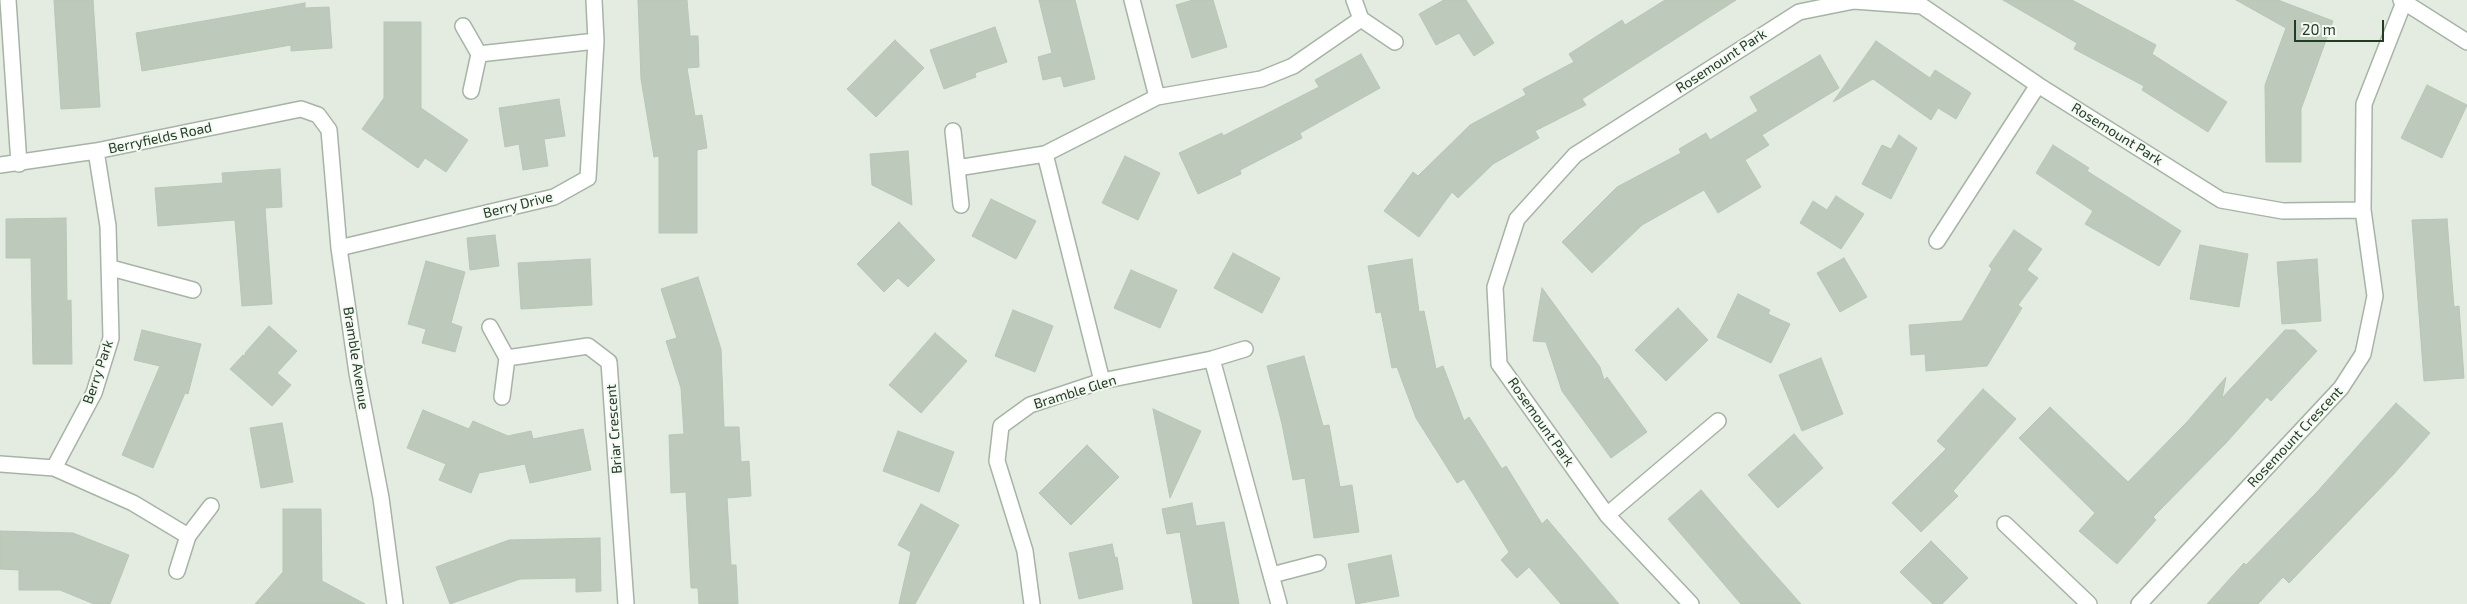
<!DOCTYPE html>
<html>
<head>
<meta charset="utf-8">
<style>
	body { margin:0 }
	#map { position:relative; width:2467px; height:604px; overflow:hidden; background:#e4ece2; font-family:"Exo 2",sans-serif }
	canvas { display:block }
	.scale { position:absolute; left:2294px; top:20px; width:90px; height:22px; box-sizing:border-box; border:2px solid #233d24; border-top:0; padding-left:6px; font-size:15px; line-height:18px; white-space:nowrap; color:#233d24; -webkit-text-stroke:4px #f4f9f3; paint-order:stroke }
</style>
</head>
<body>
<div id="map">
<canvas width="2467" height="604"></canvas>
<div class="scale">20 m</div>
</div>
<script>
const ctx = document.querySelector('canvas').getContext('2d');
ctx.lineJoin = 'round';
function paint(path, color) {
  ctx.fillStyle = color;
  ctx.fill(path, 'evenodd');
}
function toPath(rows) {
  const path = new Path2D();
  for (const r of rows) {
    path.moveTo(r[0], r[1]);
    for (let i = 2; i < r.length; i += 2) path.lineTo(r[i], r[i + 1]);
  }
  return path;
}
function strokePath(path, color, width, dash) {
  ctx.strokeStyle = color;
  ctx.lineWidth = width;
  ctx.lineCap = dash ? 'butt' : 'round';
  ctx.setLineDash(dash || []);
  ctx.stroke(path);
}
function write(font, color, halo, rows, align = 'center') {
  ctx.font = font + ' "Exo 2",sans-serif';
  ctx.lineWidth = 4;
  ctx.setLineDash([]);
  ctx.textBaseline = 'middle';
  ctx.strokeStyle = halo;
  ctx.fillStyle = color;
  for (const [text, x, y, turn = 0] of rows) {
    ctx.save();
    ctx.translate(x, y);
    ctx.rotate((+turn || 0) * Math.PI / 180);
    ctx.textAlign = isNaN(turn) ? turn : align;
    if (halo) ctx.strokeText(text, 0, 0);
    ctx.fillText(text, 0, 0);
    ctx.restore();
  }
}
const building = toPath([
	[54,0,93,0,100,107,61,109,54,0],
	[638,0,687,0,690,36,698,36,699,67,687,68,695,116,702,115,707,148,697,150,697,233,659,233,659,156,654,157,641,79,638,0],
	[1039,0,1075,0,1095,79,1064,87,1061,76,1043,80,1038,57,1052,53,1039,0],
	[1193,0,1213,0,1227,47,1192,58,1176,5,1193,0],
	[1444,0,1466,0,1494,43,1474,56,1459,33,1436,45,1419,14,1444,0],
	[1665,0,1736,0,1582,99,1586,105,1535,131,1539,138,1493,164,1458,198,1452,192,1419,237,1384,211,1413,172,1418,176,1470,125,1526,95,1523,89,1574,62,1569,54,1622,20,1625,25,1665,0],
	[2003,0,2072,0,2156,45,2152,54,2227,102,2208,132,2142,90,2144,86,2074,49,2077,43,2003,0],
	[2236,0,2278,0,2333,21,2301,109,2301,162,2266,162,2265,85,2286,28,2236,0],
	[305,3,305,8,329,7,332,48,291,51,291,45,142,71,136,33,305,3],
	[384,22,421,22,421,108,468,140,446,172,425,158,418,168,362,129,384,98,384,22],
	[995,27,1007,62,975,73,976,77,944,89,930,50,995,27],
	[895,40,924,68,876,117,847,89,895,40],
	[1876,41,1930,78,1935,70,1971,93,1956,119,1938,108,1931,120,1873,79,1833,102,1876,41],
	[1361,54,1380,88,1300,133,1302,138,1240,170,1241,174,1198,194,1179,153,1222,133,1223,136,1319,87,1315,80,1361,54],
	[1820,55,1839,88,1762,135,1769,145,1745,160,1761,187,1718,213,1704,190,1642,225,1592,273,1562,242,1617,187,1681,153,1679,149,1706,133,1710,140,1758,111,1750,97,1820,55],
	[2427,85,2467,105,2442,158,2401,138,2427,85],
	[559,99,565,136,544,139,548,166,523,170,519,144,505,147,499,108,559,99],
	[1899,135,1917,148,1891,199,1862,184,1882,145,1891,149,1899,135],
	[2053,145,2089,168,2087,171,2181,231,2159,266,2085,224,2093,211,2036,173,2053,145],
	[908,151,912,205,872,185,870,154,908,151],
	[1125,156,1160,173,1138,220,1102,203,1125,156],
	[280,169,282,207,265,208,272,304,242,306,235,220,158,226,155,188,223,183,222,173,280,169],
	[1836,196,1864,214,1841,249,1800,223,1813,201,1827,210,1836,196],
	[991,199,1036,221,1016,259,972,236,991,199],
	[66,218,67,301,71,300,72,364,33,364,31,258,6,258,6,219,66,218],
	[2447,219,2454,307,2459,306,2464,378,2424,381,2412,220,2447,219],
	[899,222,935,260,908,287,898,278,884,292,857,264,899,222],
	[2014,230,2042,249,2027,270,2038,278,2018,305,2022,308,1987,366,1926,371,1925,354,1911,355,1909,325,1962,321,1992,269,1989,266,2014,230],
	[495,235,499,266,470,270,467,238,495,235],
	[2200,245,2248,254,2239,307,2190,299,2200,245],
	[1233,253,1280,278,1262,313,1214,288,1233,253],
	[1844,258,1867,297,1840,312,1817,273,1844,258],
	[590,259,592,305,521,309,518,263,590,259],
	[1412,259,1419,312,1424,311,1436,369,1443,366,1464,421,1469,417,1502,469,1506,466,1542,524,1547,519,1619,604,1561,604,1529,567,1517,578,1501,560,1509,552,1464,479,1457,483,1416,418,1397,367,1392,368,1381,312,1376,313,1368,266,1412,259],
	[2317,259,2321,321,2282,324,2277,262,2317,259],
	[426,261,465,272,451,323,462,327,455,352,422,343,426,329,408,324,426,261],
	[1131,270,1177,290,1160,328,1114,308,1131,270],
	[698,277,721,349,724,427,739,427,741,462,749,461,751,496,727,498,731,565,736,565,738,604,699,604,698,588,691,588,686,492,671,493,669,435,684,434,681,388,666,341,677,338,661,289,698,277],
	[1542,288,1600,367,1604,380,1607,377,1647,432,1611,458,1562,391,1546,342,1533,341,1542,288],
	[1738,294,1770,310,1768,314,1790,324,1771,363,1717,337,1738,294],
	[1678,308,1708,340,1666,381,1635,350,1678,308],
	[1013,310,1053,326,1035,372,995,356,1013,310],
	[269,326,297,351,277,373,291,385,272,406,230,369,243,355,246,356,245,353,269,326],
	[142,330,201,344,188,394,185,393,153,468,122,455,160,366,134,360,142,330],
	[2285,330,2295,330,2317,351,2271,401,2267,397,2226,443,2153,517,2156,520,2117,564,2079,531,2095,513,2019,438,2050,407,2128,482,2187,422,2226,377,2222,398,2285,330],
	[935,333,967,361,921,413,889,385,935,333],
	[1304,356,1323,426,1329,425,1340,487,1352,485,1359,532,1314,538,1305,478,1293,480,1282,424,1267,366,1304,356],
	[1821,358,1843,414,1802,431,1779,375,1821,358],
	[1983,389,2016,419,1953,491,1958,496,1921,532,1892,503,1946,449,1937,441,1983,389],
	[2396,403,2430,433,2393,475,2289,583,2283,577,2258,604,2207,604,2244,563,2246,565,2317,492,2396,403],
	[1153,409,1201,431,1170,498,1153,409],
	[423,410,469,429,473,421,508,436,531,431,533,439,583,429,591,470,530,483,525,464,479,473,471,493,439,480,446,464,407,448,423,410],
	[282,423,293,482,261,488,250,428,282,423],
	[898,431,954,452,939,492,883,471,898,431],
	[1794,434,1823,468,1778,508,1748,475,1794,434],
	[1087,445,1119,477,1071,525,1039,493,1087,445],
	[1701,490,1745,541,1801,604,1741,604,1668,519,1701,490],
	[1192,503,1196,526,1224,522,1239,604,1193,604,1180,532,1167,534,1162,509,1192,503],
	[921,504,959,525,915,604,899,604,911,552,898,545,921,504],
	[283,509,321,509,322,581,365,604,255,604,283,572,283,509],
	[0,531,73,533,129,555,110,604,94,604,60,590,19,590,19,570,0,569,0,531],
	[600,538,601,591,576,592,576,578,520,579,450,604,436,567,509,540,600,538],
	[1931,541,1968,578,1942,604,1933,604,1900,572,1931,541],
	[1112,544,1115,558,1117,557,1123,589,1079,599,1069,553,1112,544],
	[1391,555,1399,596,1356,604,1348,564,1391,555]
]);
const street = toPath([
	[8,0,19,164],
	[1132,0,1157,97],
	[1354,0,1361,19,1395,42],
	[2401,0,2467,42],
	[463,26,479,54,471,91],
	[479,54,596,41],
	[953,131,961,205],
	[1045,154,1102,381],
	[0,165,96,151,301,109,318,115,329,130,339,248,357,373,381,498,395,604],
	[957,168,1045,154,1157,97,1261,79,1293,66,1361,19],
	[1937,241,2038,85],
	[339,248,554,197,588,178,596,41,594,0],
	[111,268,193,290],
	[490,327,507,358,502,397],
	[507,358,588,346,609,362,626,604],
	[1212,359,1279,604],
	[0,464,54,468,133,503,188,536],
	[54,468,94,393,111,338,108,226,96,151],
	[1607,515,1718,421],
	[2005,524,2089,604],
	[177,571,188,536,211,506],
	[1272,575,1318,563],
	[1032,604,1025,551,997,461,1001,426,1030,405,1102,381,1212,359,1245,349],
	[1691,604,1607,515,1499,364,1495,287,1517,219,1575,155,1799,12,1854,1,1922,6,2038,85,2221,200,2283,211,2363,210],
	[2139,604,2341,388,2363,354,2375,296,2363,210,2364,104,2404,2]
]);
const streetNames = [
	["Rosemount Park",1721,61,-33],
	["Rosemount Park",2117,134,32],
	["Berryfields Road",160,138,-12],
	["Berry Drive",518,205,-14],
	["Bramble Avenue",356,358,81],
	["Berry Park",98,372,-71],
	["Bramble Glen",1075,392,-17],
	["Rosemount Park",1541,422,55],
	["Briar Crescent",614,429,-94],
	["Rosemount Crescent",2295,437,-47]
];
paint(building, '#bdcabb');
strokePath(building, '#b7c6b5', 1);
strokePath(street, '#a6b4a5', 18);
strokePath(street, '#fff', 15);
write('14px', '#233d24', '#f4f9f3', streetNames);
</script>
</body>
</html>
